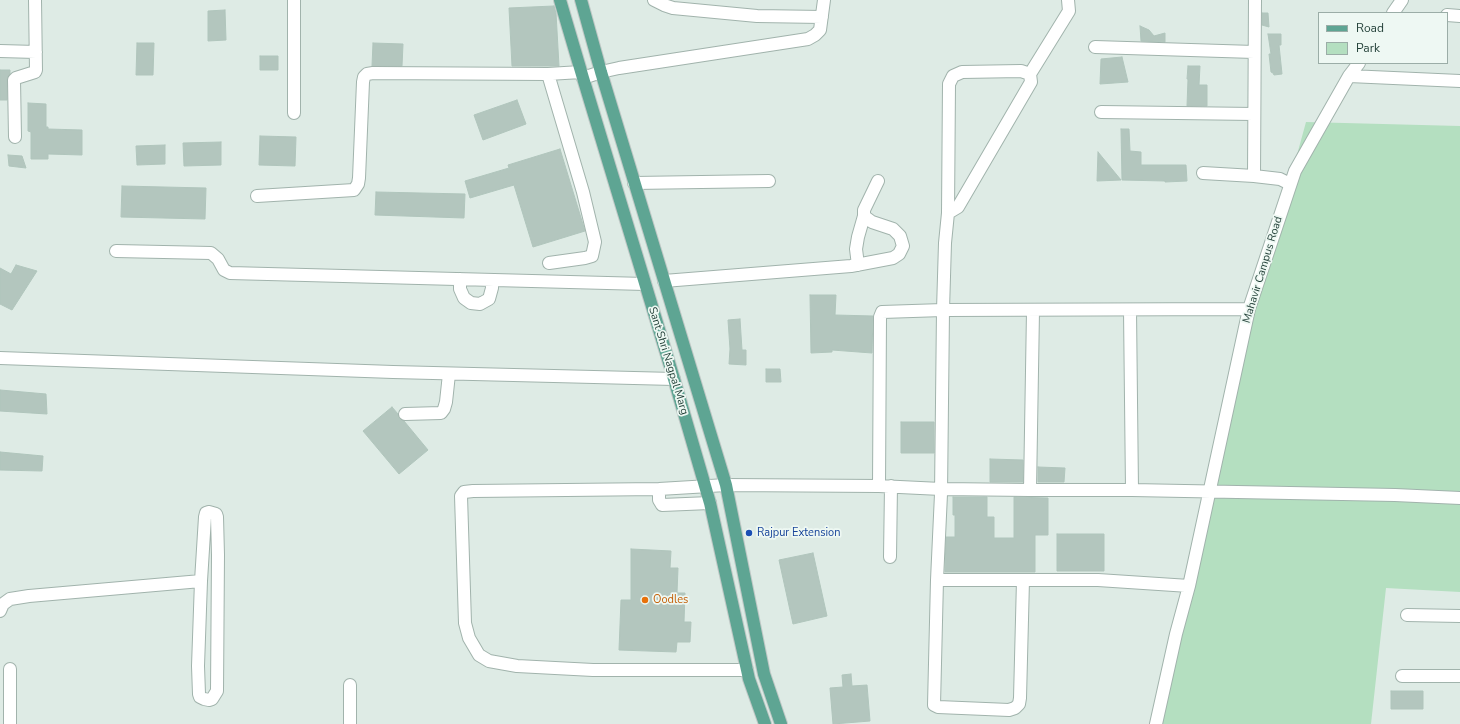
<!DOCTYPE html>
<html>
<head>
<meta charset="utf-8">
<style>
	body { margin:0 }
	#map { position:relative; width:1460px; height:724px; overflow:hidden; background:#deebe5; font-family:"Nunito Sans",sans-serif }
	canvas { display:block }
	.legend { position:absolute; left:1318px; top:12px; width:130px; height:52px; box-sizing:border-box; background:#eef8f3; border:1px solid #9bada7; margin:0; padding:5px 7px; list-style:none; font-size:12px; color:#1e3c34 }
	.legend li { display:flex; align-items:center; gap:8px; height:20px }
	.legend b { width:20px; border:1px solid #9bada7 }
</style>
</head>
<body>
<div id="map">
<canvas width="1460" height="724"></canvas>
<ul class="legend">
<li><b style="height:5px;background:#5ea593"></b>Road</li>
<li><b style="height:11px;background:#b4dfc0"></b>Park</li>
</ul>
</div>
<script>
const ctx = document.querySelector('canvas').getContext('2d');
ctx.lineJoin = 'round';
function paint(path, color) {
  ctx.fillStyle = color;
  ctx.fill(path, 'evenodd');
}
function toPath(rows) {
  const path = new Path2D();
  for (const r of rows) {
    path.moveTo(r[0], r[1]);
    for (let i = 2; i < r.length; i += 2) path.lineTo(r[i], r[i + 1]);
  }
  return path;
}
function strokePath(path, color, width, dash) {
  ctx.strokeStyle = color;
  ctx.lineWidth = width;
  ctx.lineCap = dash ? 'butt' : 'round';
  ctx.setLineDash(dash || []);
  ctx.stroke(path);
}
function write(font, color, halo, rows, align = 'center') {
  ctx.font = font + ' "Nunito Sans",sans-serif';
  ctx.lineWidth = 3.5;
  ctx.setLineDash([]);
  ctx.textBaseline = 'middle';
  ctx.strokeStyle = halo;
  ctx.fillStyle = color;
  for (const [text, x, y, turn = 0] of rows) {
    ctx.save();
    ctx.translate(x, y);
    ctx.rotate((+turn || 0) * Math.PI / 180);
    ctx.textAlign = isNaN(turn) ? turn : align;
    if (halo) ctx.strokeText(text, 0, 0);
    ctx.fillText(text, 0, 0);
    ctx.restore();
  }
}
const green = toPath([
	[1306,122,1460,126,1460,592,1386,588,1371,724,1159,724,1251,323]
]);
const building = toPath([
	[554,6,556,13,559,66,512,66,509,8,554,6],
	[225,10,226,40,208,41,208,11,225,10],
	[1262,13,1268,13,1269,27,1262,25,1262,13],
	[1140,26,1149,30,1154,36,1165,33,1165,42,1141,41,1140,26],
	[1268,34,1281,34,1281,45,1279,45,1282,74,1274,75,1273,73,1271,72,1269,54,1271,54,1268,34],
	[137,43,154,43,153,75,136,75,137,43],
	[373,43,403,44,402,66,372,66,373,43],
	[260,56,278,56,278,70,260,70,260,56],
	[1122,57,1128,82,1100,84,1101,59,1122,57],
	[1188,66,1200,66,1199,85,1207,85,1207,106,1187,106,1188,79,1187,79,1188,66],
	[0,70,10,70,10,74,7,80,7,100,0,100,0,70],
	[517,100,526,124,483,140,474,115,517,100],
	[28,103,46,104,46,127,48,127,48,129,82,130,82,155,48,154,48,159,31,159,31,132,28,131,28,103],
	[1121,129,1129,129,1130,151,1141,152,1141,165,1186,165,1187,181,1165,182,1165,181,1122,180,1121,129],
	[260,136,296,137,295,166,259,165,260,136],
	[221,142,221,165,184,166,183,143,221,142],
	[165,145,165,164,137,165,136,146,165,145],
	[560,149,585,231,533,247,514,185,470,198,465,181,509,168,508,165,560,149],
	[1098,152,1121,180,1097,181,1098,152],
	[8,155,22,156,26,168,9,166,8,155],
	[122,186,206,188,205,219,121,217,122,186],
	[376,192,465,194,464,218,375,215,376,192],
	[16,265,37,271,12,310,0,304,0,268,11,274,16,265],
	[810,295,836,295,835,315,873,316,872,353,832,350,832,352,811,353,810,295],
	[740,319,742,350,746,350,746,365,729,364,730,349,728,320,740,319],
	[766,369,780,369,781,382,766,382,766,369],
	[0,390,46,394,47,414,0,411,0,390],
	[392,407,398,414,399,418,404,421,428,450,399,474,363,431,392,407],
	[901,422,934,422,934,453,901,453,901,422],
	[0,452,43,456,42,471,0,470,0,452],
	[990,459,1023,460,1023,482,990,482,990,459],
	[1038,467,1065,468,1064,482,1038,482,1038,467],
	[953,497,987,497,987,517,994,517,994,538,1014,538,1014,497,1048,498,1048,535,1035,535,1035,572,945,572,946,537,955,537,955,515,953,515,953,497],
	[1057,534,1104,534,1104,571,1057,571,1057,534],
	[631,549,671,551,670,568,678,568,677,593,685,593,684,622,691,622,690,642,677,642,676,652,619,650,621,600,631,600,631,549],
	[813,553,827,616,793,624,779,560,813,553],
	[851,674,852,686,867,685,870,721,833,724,830,688,843,687,842,675,851,674],
	[1391,691,1423,691,1423,709,1391,709,1391,691]
]);
const minor = toPath([
	[294,0,294,113],
	[654,0,664,5,673,8,757,16,822,17],
	[1068,0,1069,11,1030,74,1031,82,958,207,948,213,945,243,943,310,941,494,937,580,1098,580,1189,586],
	[1255,0,1254,176,1280,179,1290,184],
	[1393,13,1402,0],
	[1447,15,1460,16],
	[1095,47,1254,52],
	[0,51,36,52],
	[548,74,583,192,595,242,592,256,585,258,549,263],
	[1349,76,1460,81],
	[583,78,601,72,619,68,808,39,815,35,820,30,824,0],
	[1101,112,1254,114],
	[15,137,14,80,16,78,35,72,36,70,35,0],
	[1203,173,1254,176],
	[634,183,769,181],
	[257,196,354,190,358,184,359,178,363,82,364,77,367,74,373,73,548,74,581,72],
	[948,213,949,84,953,76,962,72,1021,71,1030,74],
	[116,251,211,253,218,259,224,270,230,273,645,284],
	[858,265,856,249,858,237,864,216],
	[460,279,460,289,464,298,471,303,480,304,489,299,492,288,492,280],
	[664,281,851,266,893,258,899,254,903,246,900,236,893,229,872,222,864,216,864,210,878,181],
	[1130,310,1132,490],
	[0,358,393,372,674,379],
	[405,414,441,413,444,409,446,402,449,374],
	[879,486,880,317,882,312,943,310,1249,309],
	[659,489,659,500,662,505,710,503],
	[1030,490,1033,311],
	[209,512,216,514,217,517,218,555,217,691,212,699,209,700,204,699,200,697,199,694,198,666,201,581,205,517,206,513,209,512],
	[890,557,891,486],
	[937,580,934,705,938,707,1009,710,1015,708,1019,704,1020,698,1023,580],
	[0,611,3,604,10,599,29,596,201,581],
	[1407,615,1460,616],
	[747,670,593,670,517,666,489,661,479,655,469,638,465,623,461,496,464,492,473,491,659,489,726,485,879,486,941,489,1030,490,1132,490,1395,495,1460,498],
	[1402,676,1460,676],
	[350,685,350,724],
	[10,724,10,669],
	[1156,724,1176,634,1189,586,1249,309,1295,171,1349,76,1359,63]
]);
const major = toPath([
	[560,0,583,78,674,379,710,503,749,679,765,724],
	[581,0,601,72,726,485,764,674,781,724]
]);
const markers = [
	[749,533,4,"#1a4fb4"],
	[645,600,4,"#e8710a"]
];
const streetNames = [
	["Mahavir Campus Road",1263,270,-73],
	["Sant Shri Nagpal Marg",668,361,73]
];
const transitNames = [
	["Rajpur Extension",757,533]
];
const foodNames = [
	["Oodles",653,600]
];
paint(green, '#b4dfc0');
paint(building, '#b3c6be');
strokePath(building, '#b0c5bc', 1);
strokePath(minor, '#a1b3ac', 14);
strokePath(major, '#c0c8c6', 14);
strokePath(minor, '#fff', 12);
strokePath(major, '#5ea593', 12);
for (const [x, y, r, color] of markers) {
  const dot = new Path2D();
  dot.arc(x, y, r, 0, 2 * Math.PI);
  ctx.fillStyle = color;
  ctx.fill(dot);
  strokePath(dot, '#eef8f3', 1.5);
}
write('11px', '#1e3c34', '#eef8f3', streetNames);
write('11px', '#164399', '#eef8f3', transitNames, 'left');
write('11px', '#c56008', '#eef8f3', foodNames, 'left');
</script>
</body>
</html>
